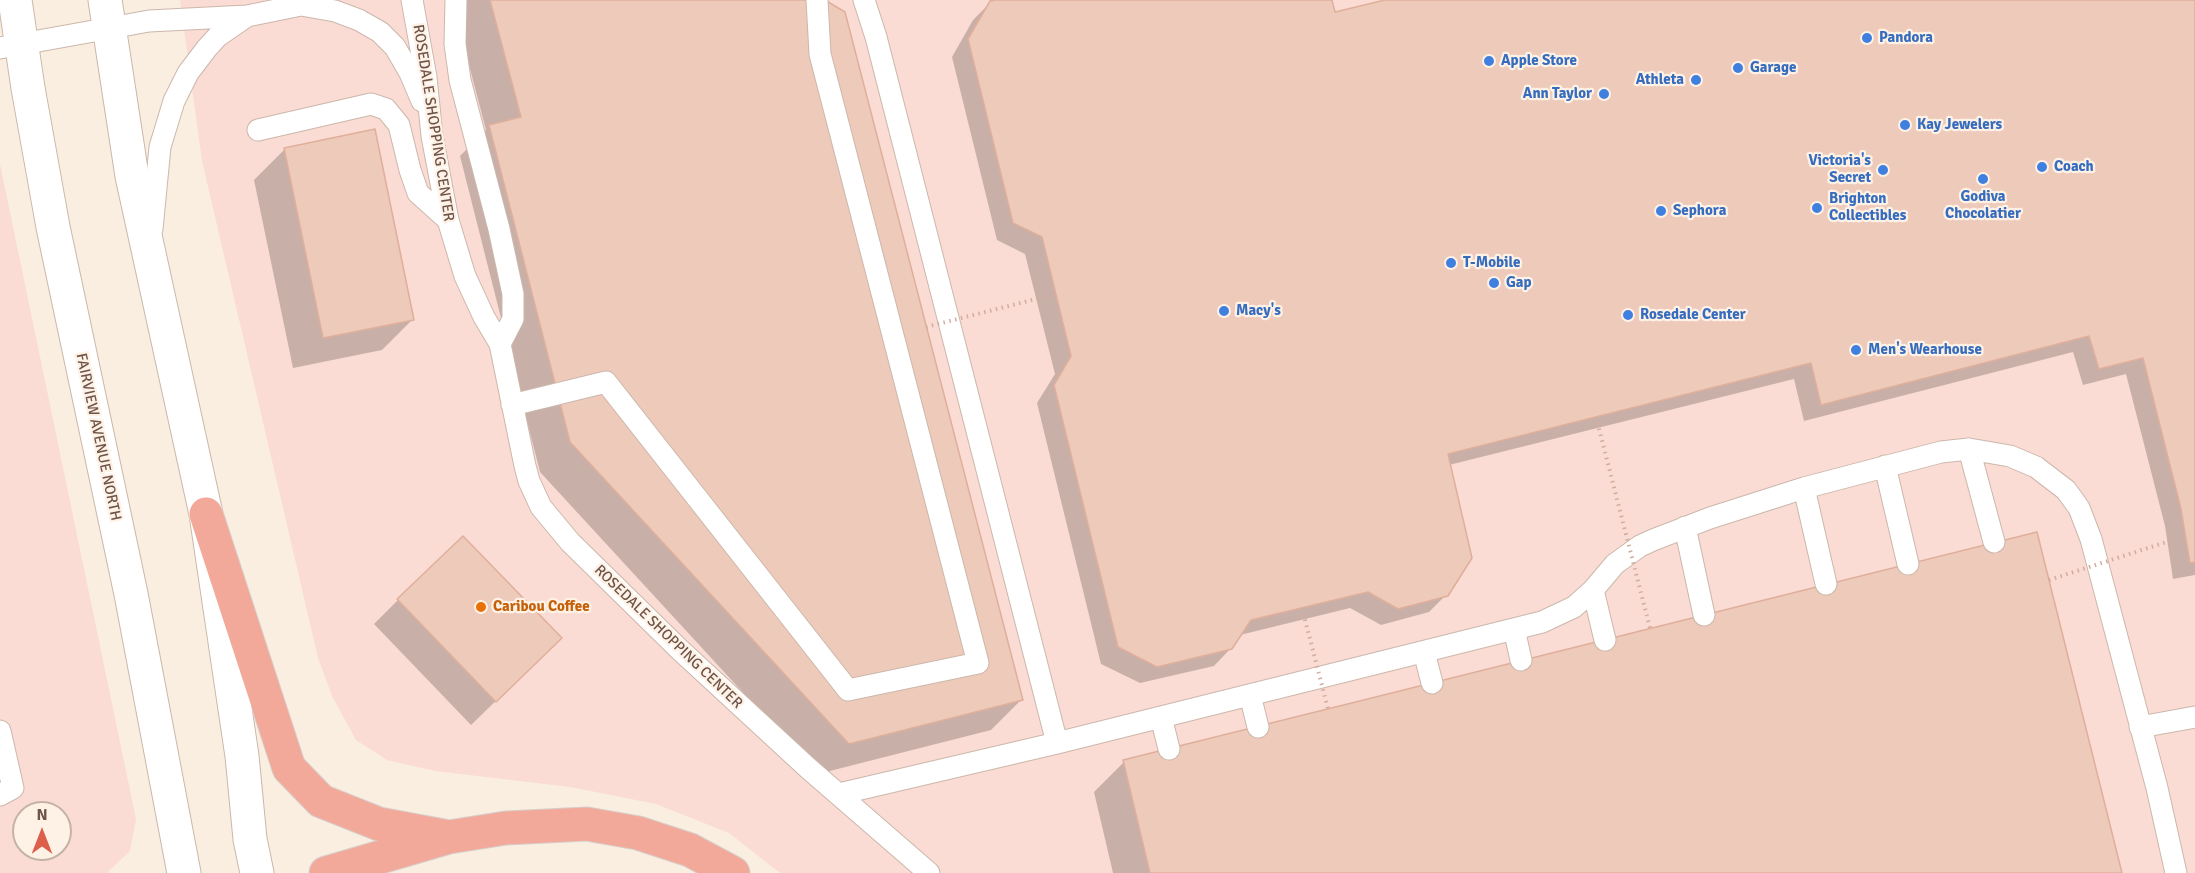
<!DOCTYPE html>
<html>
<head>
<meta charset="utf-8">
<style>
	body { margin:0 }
	#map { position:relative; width:2195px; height:873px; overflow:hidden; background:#faeee0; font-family:Signika,sans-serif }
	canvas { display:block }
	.north { position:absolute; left:12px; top:801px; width:60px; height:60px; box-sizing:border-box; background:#fef2e6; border:2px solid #c5b2a7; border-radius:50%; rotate:0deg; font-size:16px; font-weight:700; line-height:24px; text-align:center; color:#6f5349 }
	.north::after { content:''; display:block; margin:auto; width:21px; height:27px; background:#de5e4c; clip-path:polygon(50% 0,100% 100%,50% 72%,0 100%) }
</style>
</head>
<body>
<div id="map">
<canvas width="2195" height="873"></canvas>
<div class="north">N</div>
</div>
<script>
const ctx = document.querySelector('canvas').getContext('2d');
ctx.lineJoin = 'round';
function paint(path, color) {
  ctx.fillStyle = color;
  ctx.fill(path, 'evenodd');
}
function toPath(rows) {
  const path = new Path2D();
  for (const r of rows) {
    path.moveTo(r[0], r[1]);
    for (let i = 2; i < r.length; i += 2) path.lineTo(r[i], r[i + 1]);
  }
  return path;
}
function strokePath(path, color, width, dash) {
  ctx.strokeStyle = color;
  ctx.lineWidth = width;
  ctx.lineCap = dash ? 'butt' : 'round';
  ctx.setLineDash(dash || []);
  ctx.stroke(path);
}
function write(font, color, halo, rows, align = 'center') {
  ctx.font = font + ' Signika,sans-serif';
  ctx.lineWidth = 4.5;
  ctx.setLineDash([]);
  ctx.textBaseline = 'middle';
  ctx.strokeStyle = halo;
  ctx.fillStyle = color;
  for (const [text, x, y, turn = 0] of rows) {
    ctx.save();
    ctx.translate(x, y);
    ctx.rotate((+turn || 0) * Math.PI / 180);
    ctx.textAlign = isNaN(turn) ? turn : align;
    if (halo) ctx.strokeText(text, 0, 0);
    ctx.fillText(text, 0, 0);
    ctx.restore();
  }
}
const commercial = toPath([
	[180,0,2195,0,2195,873,780,873,729,833,656,804,570,787,435,771,387,760,356,740,332,696,318,658,202,161],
	[0,164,136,819,130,851,107,873,0,873],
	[24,813,60,813,60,849,24,849]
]);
const shadow = toPath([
	[452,0,822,0,1021,700,991,730,818,774,540,472,460,156,486,130],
	[1001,0,1330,0,1334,14,1391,0,2195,0,2195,575,2173,579,2165,526,2126,374,2083,385,2073,352,1804,421,1794,379,1449,465,1446,595,1429,612,1381,625,1350,608,1240,635,1231,648,1214,666,1140,683,1101,664,1037,403,1055,374,1025,254,997,240,952,57,973,20,990,3],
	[285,149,413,319,382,350,293,368,254,180],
	[398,600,536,662,471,725,374,624],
	[1124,762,2120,873,1113,873,1094,792]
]);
const building = toPath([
	[490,0,825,0,845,12,1023,700,849,744,570,442,489,125,521,117,490,0],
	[995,0,1332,0,1335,12,1385,0,2195,0,2195,562,2190,563,2181,509,2143,358,2099,369,2089,336,1821,405,1811,363,1448,454,1472,558,1448,596,1398,609,1368,592,1251,620,1232,649,1157,667,1118,647,1054,385,1071,356,1042,237,1013,223,968,39,990,1,995,0],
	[375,129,414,320,323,338,284,148,375,129],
	[2037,532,2122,873,1150,873,1123,760,2037,532],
	[463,536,562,638,496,702,397,599,463,536]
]);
const service = toPath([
	[412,0,426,77,432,136,448,220,465,276,484,317,500,344,525,466,529,481,541,507,570,542,679,649,808,768,929,873],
	[456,0,455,44,460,80,499,229,513,294,513,319,500,344],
	[864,0,876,37,1057,743],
	[0,48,149,21,247,16],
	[258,130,371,104,386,109,399,125,410,170,418,193,448,220],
	[152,229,160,147,174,101,188,73,207,48,218,36,247,16,301,5,335,11,359,20,380,32,395,47,410,73,422,101],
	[512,405,606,382,848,690,978,663,820,54,817,0],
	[1969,449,1994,542],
	[1885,466,1908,564],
	[1804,488,1826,584],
	[1685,527,1704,615],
	[1593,590,1605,640],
	[1514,629,1521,660],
	[1424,652,1432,683],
	[1250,695,1258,727],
	[1161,717,1169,749],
	[2140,727,2195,717],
	[0,731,13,788,0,795],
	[839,794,1057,743,1542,622,1574,607,1593,590,1615,564,1640,546,1653,540,1710,518,1804,488,1941,452,1969,449,2010,456,2036,467,2066,490,2079,508,2091,539,2157,788,2176,873]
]);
const tertiary = toPath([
	[15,0,28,88,53,227,131,594,184,873],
	[105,0,132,176,206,514,242,756,250,839,257,873]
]);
const motorway = toPath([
	[206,514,289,768,321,801,379,824,449,837],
	[326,873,449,837,506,828,587,824,638,833,690,850,733,873]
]);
const pathBridge = toPath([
	[926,327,1056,294],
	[1596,417,1650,628],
	[2049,580,2185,536],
	[1302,608,1328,709]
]);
const markers = [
	[1867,38,6,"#3f7fe0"],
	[1489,61,6,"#3f7fe0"],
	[1738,68,6,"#3f7fe0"],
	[1696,80,6,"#3f7fe0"],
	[1604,94,6,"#3f7fe0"],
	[1905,125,6,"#3f7fe0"],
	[2042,167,6,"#3f7fe0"],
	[1883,170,6,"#3f7fe0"],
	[1983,179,6,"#3f7fe0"],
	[1817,208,6,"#3f7fe0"],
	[1661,211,6,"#3f7fe0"],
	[1451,263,6,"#3f7fe0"],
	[1494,283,6,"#3f7fe0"],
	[1224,311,6,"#3f7fe0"],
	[1628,315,6,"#3f7fe0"],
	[1856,350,6,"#3f7fe0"],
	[481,607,6,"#e8710a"]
];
const shopNames = [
	["Pandora",1879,38],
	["Apple Store",1501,61],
	["Garage",1750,68],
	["Athleta",1684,80,"right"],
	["Ann Taylor",1592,94,"right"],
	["Kay Jewelers",1917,125],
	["Victoria's",1871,161,"right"],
	["Secret",1871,178,"right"],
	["Coach",2054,167],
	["Godiva",1983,197,"center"],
	["Chocolatier",1983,214,"center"],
	["Brighton",1829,199],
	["Collectibles",1829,216],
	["Sephora",1673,211],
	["T-Mobile",1463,263],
	["Gap",1506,283],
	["Macy's",1236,311],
	["Rosedale Center",1640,315],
	["Men's Wearhouse",1868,350]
];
const streetNames = [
	["ROSEDALE SHOPPING CENTER",433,123,81],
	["FAIRVIEW AVENUE NORTH",98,437,78],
	["ROSEDALE SHOPPING CENTER",668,637,44]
];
const foodNames = [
	["Caribou Coffee",493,607]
];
paint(commercial, '#fadcd4');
paint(shadow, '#0003');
paint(building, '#eecaba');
strokePath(building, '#e0af9b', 1.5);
strokePath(service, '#ccb7ab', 23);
strokePath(tertiary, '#ccb7ab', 35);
strokePath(motorway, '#d7cfcc', 35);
strokePath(service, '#fff', 21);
strokePath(tertiary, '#fff', 33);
strokePath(motorway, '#f2a99a', 33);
strokePath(pathBridge, '#d2ad9e', 4, [1.5, 4.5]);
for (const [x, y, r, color] of markers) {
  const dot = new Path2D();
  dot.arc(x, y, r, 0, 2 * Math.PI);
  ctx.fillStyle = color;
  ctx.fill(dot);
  strokePath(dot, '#fef2e6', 2);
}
write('bold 15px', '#366cbe', '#fef2e6', shopNames, 'left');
write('15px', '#6f5349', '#fef2e6', streetNames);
write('bold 15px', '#c56008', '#fef2e6', foodNames, 'left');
</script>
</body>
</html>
